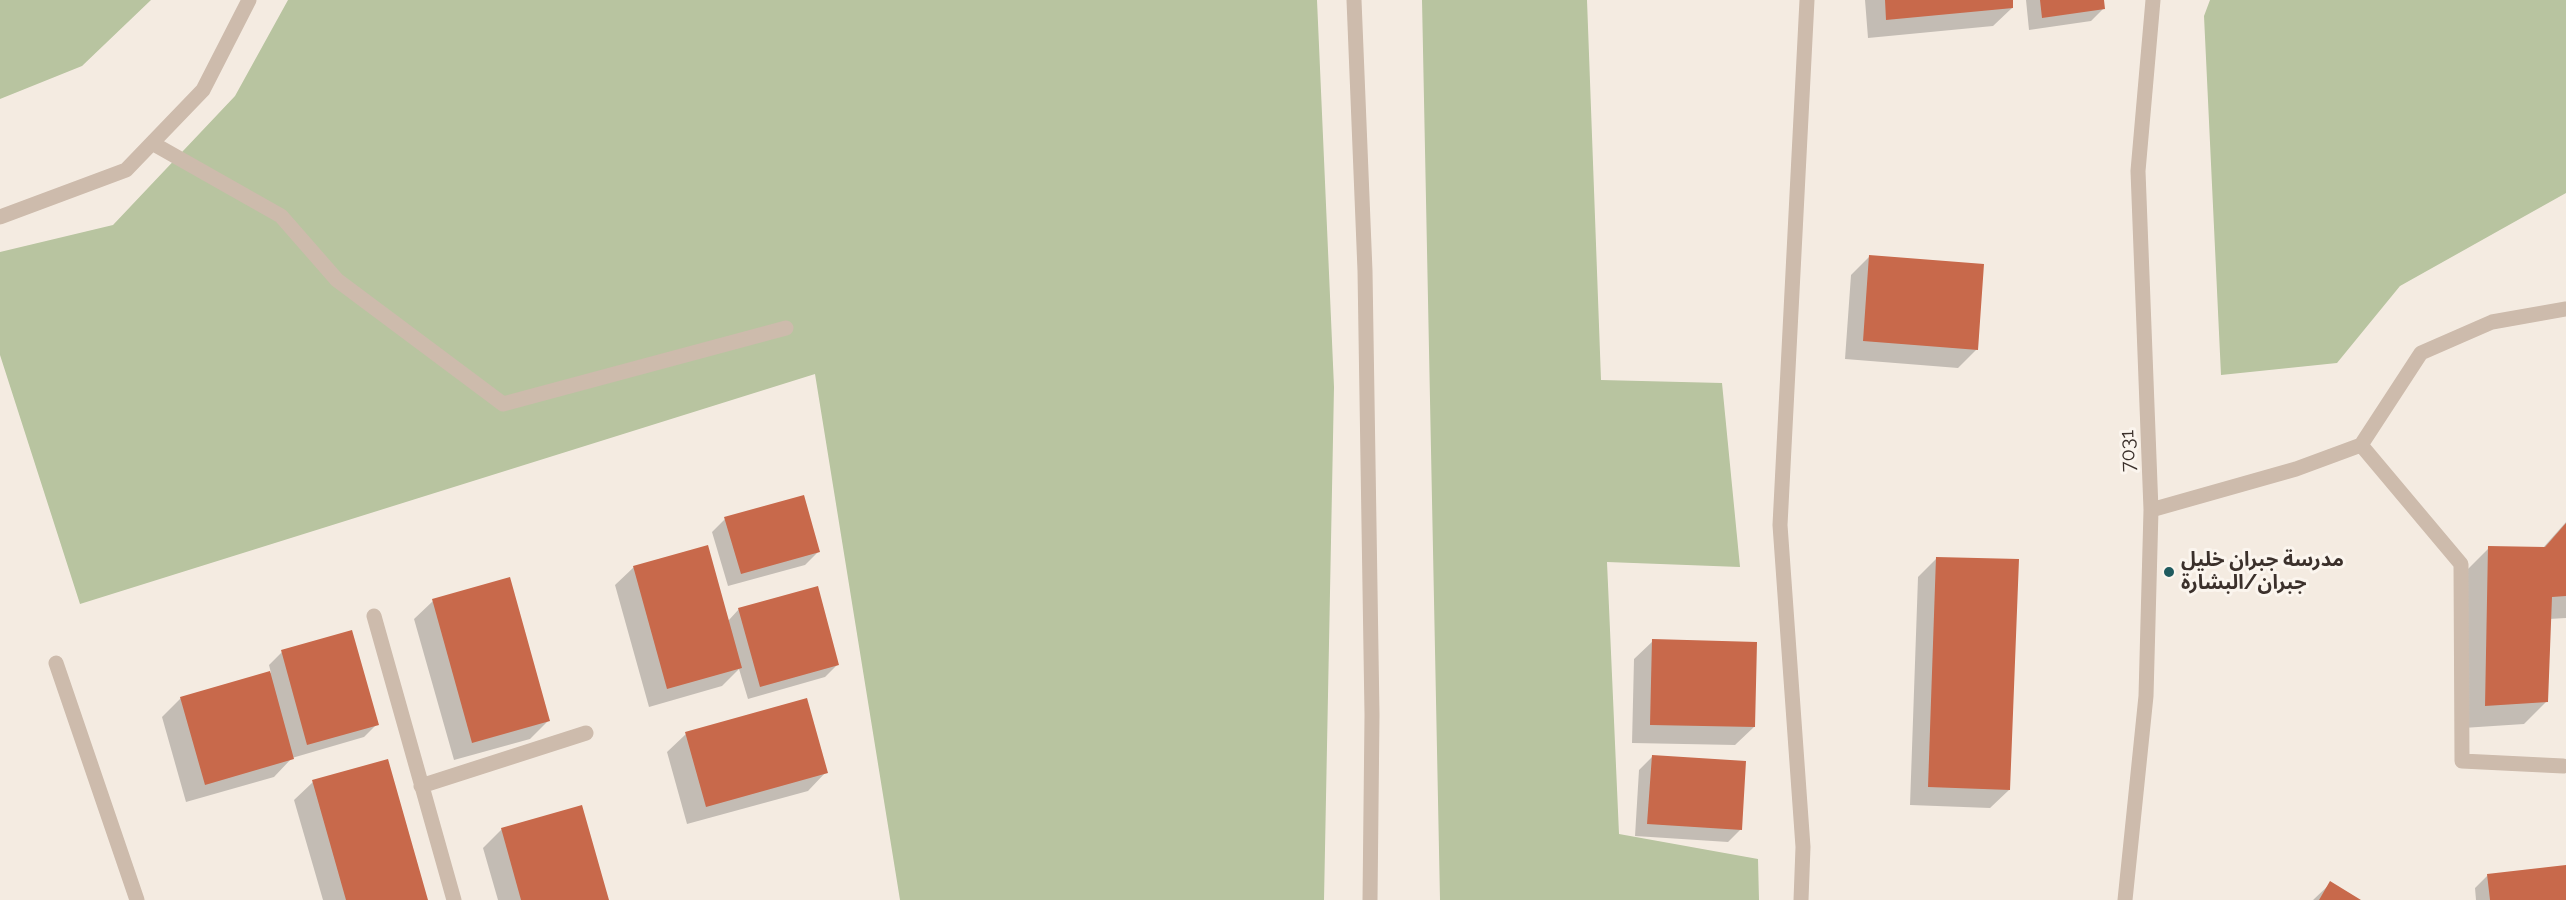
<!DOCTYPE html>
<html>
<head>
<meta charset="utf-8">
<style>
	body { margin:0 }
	canvas { display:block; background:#f4ebe1 }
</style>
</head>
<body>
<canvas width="2566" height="900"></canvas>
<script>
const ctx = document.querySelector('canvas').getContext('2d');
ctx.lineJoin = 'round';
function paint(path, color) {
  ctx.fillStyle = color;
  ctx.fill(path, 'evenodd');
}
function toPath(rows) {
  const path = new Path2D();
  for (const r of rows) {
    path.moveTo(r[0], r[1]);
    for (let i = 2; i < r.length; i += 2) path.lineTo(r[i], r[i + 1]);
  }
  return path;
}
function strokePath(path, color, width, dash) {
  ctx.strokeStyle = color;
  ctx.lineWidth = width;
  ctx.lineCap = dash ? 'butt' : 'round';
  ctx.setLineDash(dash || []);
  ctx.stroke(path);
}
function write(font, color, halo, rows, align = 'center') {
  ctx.font = font + ' Raleway,"Noto Sans Arabic",sans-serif';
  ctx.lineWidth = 6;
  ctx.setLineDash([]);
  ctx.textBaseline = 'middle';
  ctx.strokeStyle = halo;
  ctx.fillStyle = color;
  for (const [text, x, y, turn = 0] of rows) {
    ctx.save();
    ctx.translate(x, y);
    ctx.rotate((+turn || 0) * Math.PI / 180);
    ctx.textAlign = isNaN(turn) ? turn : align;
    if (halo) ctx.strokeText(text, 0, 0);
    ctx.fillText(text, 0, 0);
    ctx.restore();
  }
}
const green = toPath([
	[0,0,151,0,82,66,0,99],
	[288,0,1317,0,1334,387,1324,900,900,900,815,374,80,604,0,355,0,252,113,225,235,96],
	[1422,0,1587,0,1601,380,1722,383,1740,567,1607,562,1619,834,1758,859,1759,900,1440,900],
	[2210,0,2566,0,2566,193,2400,286,2337,363,2221,375,2204,16]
]);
const shadow = toPath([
	[1865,0,2011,0,2012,8,1993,26,1868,38],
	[2026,0,2102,0,2104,8,2091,21,2029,30],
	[1869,257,1977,349,1958,368,1845,359,1851,275],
	[725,519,818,552,805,565,728,586,712,532],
	[2566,522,2566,618,2549,619,2547,701,2524,724,2463,728,2466,571,2489,548,2542,549],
	[1937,558,2009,790,1990,808,1910,805,1918,577],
	[634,567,728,621,739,609,838,664,825,677,748,699,739,669,722,686,649,707,615,585],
	[433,601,549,720,530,739,454,760,414,619],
	[1653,641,1754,727,1735,745,1632,743,1634,659],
	[282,652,377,724,364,737,292,758,274,777,186,802,162,717,181,698,271,673,269,665],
	[686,734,826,772,808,791,687,824,667,752],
	[1652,757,1741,829,1728,842,1635,836,1639,770],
	[313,782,426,900,323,900,294,800],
	[502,829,607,900,498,900,483,848],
	[2566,867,2566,900,2476,900,2475,888,2488,875],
	[2331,883,2358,900,2313,900]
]);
const building = toPath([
	[1885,0,2013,0,2013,8,1886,20],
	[2040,0,2104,0,2105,9,2042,18],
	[1869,255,1984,264,1978,350,1863,341],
	[804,495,820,552,741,574,724,517],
	[2566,523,2566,596,2552,597,2548,702,2485,706,2488,546,2545,547],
	[708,545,742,668,667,689,633,566],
	[1936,557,2019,559,2010,790,1928,787],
	[510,577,550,721,472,743,432,599],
	[818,586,839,665,760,687,738,608],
	[352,630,379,725,307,745,281,650],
	[1652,639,1757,642,1755,727,1650,725],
	[270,671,294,759,205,785,180,697],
	[807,698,828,773,706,807,685,732],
	[1652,755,1746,761,1742,830,1647,824],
	[388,759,428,900,346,900,312,780],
	[582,805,609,900,521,900,501,828],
	[2566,865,2566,900,2490,900,2487,874],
	[2330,881,2361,900,2319,900]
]);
const minor = toPath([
	[1354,0,1365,271,1372,715,1370,900],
	[152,143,281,216,337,280,503,404,786,328],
	[0,217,126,170,203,90,249,0],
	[2361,445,2461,564,2462,761,2563,766],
	[2151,510,2296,469,2361,445,2421,353,2492,322,2566,309],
	[374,616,454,900],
	[56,663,137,900],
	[421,786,586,733],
	[1801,900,1803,847,1780,525,1807,0],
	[2125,900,2146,696,2151,510,2138,171,2153,0]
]);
const markers = [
	[2169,572,6,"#1f5a5e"]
];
const streetNames = [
	["7031",2128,451,-92]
];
const poiNames = [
	["مدرسة جبران خليل",2181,560],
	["جبران/البشارة",2181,583]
];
paint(green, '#b8c4a0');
paint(shadow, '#0003');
paint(building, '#c8694b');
strokePath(minor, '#cdbbac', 15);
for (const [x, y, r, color] of markers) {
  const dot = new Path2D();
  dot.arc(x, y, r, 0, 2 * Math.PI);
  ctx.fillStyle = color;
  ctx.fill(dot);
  strokePath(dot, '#fbf5ee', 2);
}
write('20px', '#3b302b', '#fbf5ee', streetNames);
write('bold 20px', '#3b302b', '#fbf5ee', poiNames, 'left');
</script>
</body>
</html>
